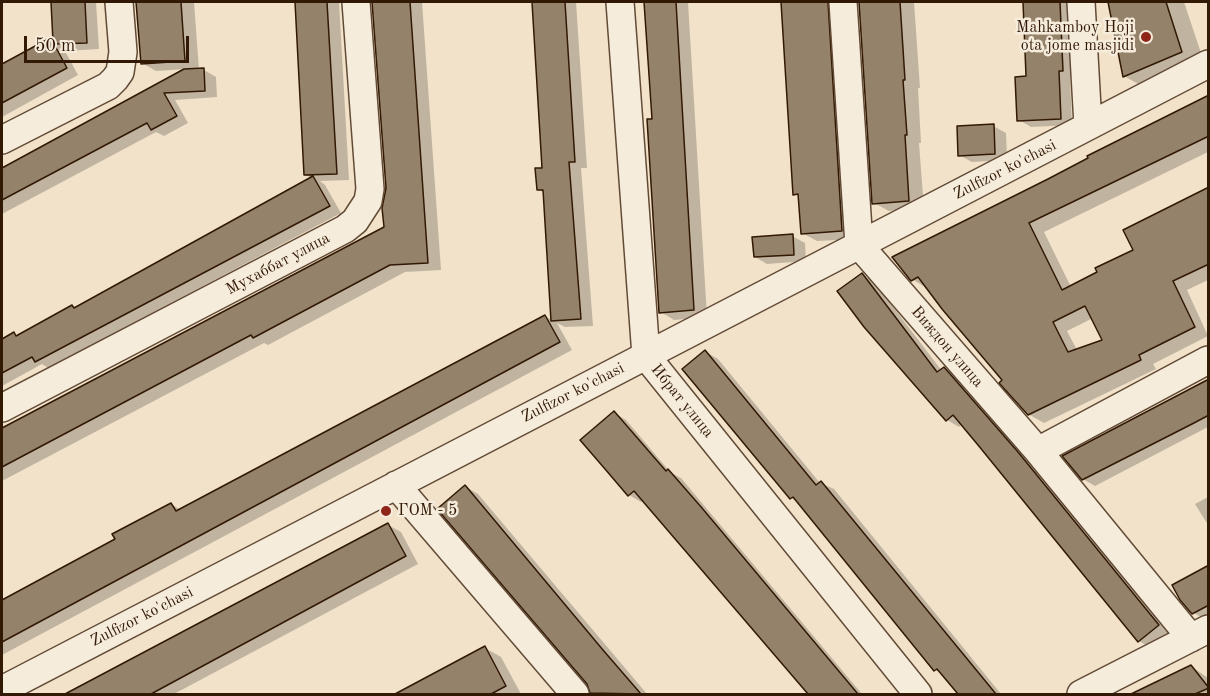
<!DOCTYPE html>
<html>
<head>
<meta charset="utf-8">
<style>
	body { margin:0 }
	#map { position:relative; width:1210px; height:696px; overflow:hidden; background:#f1e2c9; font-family:"Old Standard TT",serif }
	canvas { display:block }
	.frame { position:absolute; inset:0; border:3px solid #321905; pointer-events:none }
	.scale { position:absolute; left:24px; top:36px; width:165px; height:27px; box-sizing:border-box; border:3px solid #321905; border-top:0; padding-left:8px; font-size:18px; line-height:21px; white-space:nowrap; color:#321905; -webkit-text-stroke:4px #f6ecdc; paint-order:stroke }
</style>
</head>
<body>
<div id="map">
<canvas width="1210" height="696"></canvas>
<div class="frame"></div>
<div class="scale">50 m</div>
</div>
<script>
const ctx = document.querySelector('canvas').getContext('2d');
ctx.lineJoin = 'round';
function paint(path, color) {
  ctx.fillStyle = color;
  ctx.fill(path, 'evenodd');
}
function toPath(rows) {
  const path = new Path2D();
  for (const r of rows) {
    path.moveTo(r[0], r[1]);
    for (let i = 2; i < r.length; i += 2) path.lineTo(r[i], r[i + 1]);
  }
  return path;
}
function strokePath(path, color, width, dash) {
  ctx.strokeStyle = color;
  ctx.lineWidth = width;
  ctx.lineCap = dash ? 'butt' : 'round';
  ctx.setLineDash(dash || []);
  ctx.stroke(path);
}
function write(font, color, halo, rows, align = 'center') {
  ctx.font = font + ' "Old Standard TT",serif';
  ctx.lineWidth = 5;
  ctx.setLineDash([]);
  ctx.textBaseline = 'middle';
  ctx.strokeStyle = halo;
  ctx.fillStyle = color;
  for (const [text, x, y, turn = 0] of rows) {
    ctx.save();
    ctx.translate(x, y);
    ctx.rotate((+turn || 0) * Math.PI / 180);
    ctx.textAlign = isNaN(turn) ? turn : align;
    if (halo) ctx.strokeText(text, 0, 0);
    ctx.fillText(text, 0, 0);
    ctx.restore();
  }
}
const shadow = toPath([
	[52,2,96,2,99,49,65,51,78,75,2,117,2,65,50,39,54,42],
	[138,2,194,2,199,70,204,70,216,77,217,97,175,100,188,123,164,136,156,132,2,214,2,169,187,69,156,71,142,63],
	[296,2,339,2,349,180,320,181,325,185,341,213,48,368,42,364,2,386,2,340,14,334,18,336,72,307,75,308,312,178,305,175],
	[373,2,422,2,441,270,405,272,268,345,264,343,2,481,2,430,385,228,387,188],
	[533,2,576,2,587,168,581,168,593,326,565,327,557,323,572,350,2,655,2,602,117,540,171,504,181,510,545,316,553,321,544,193,538,189,544,169],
	[645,2,688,2,707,317,674,320,661,312,653,120],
	[782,2,846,2,857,239,817,241,802,233,800,197,795,194],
	[860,2,914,2,920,88,918,88,921,143,919,143,924,209,889,211,874,203],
	[1025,2,1072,2,1075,77,1070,77,1072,125,1031,127,1019,120,1028,78],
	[1110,2,1184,2,1205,65,1147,89,1124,76],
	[1208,96,1208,152,1044,232,1071,287,1135,251,1208,189,1208,280,1187,290,1208,336,1153,364,1156,369,1044,423,1028,414,1004,381,928,289,912,279,1049,181],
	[1093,318,1104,341,1077,350,1067,331],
	[993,126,1006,133,1007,160,972,162,959,155],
	[792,236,805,243,806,261,767,264,755,257],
	[862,275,874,282,942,371,944,369,957,376,1030,461,1170,633,1151,648,1139,641,962,424,959,427,947,420],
	[706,352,718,359,820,483,834,489,1001,694,960,694,943,674,935,670,801,504,791,498],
	[1208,380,1208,427,1095,486,1083,479],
	[614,413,626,420,671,473,681,478,862,694,810,694,643,500,641,502,629,495],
	[466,487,478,494,647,694,594,694,588,683],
	[1208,497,1208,525,1195,504],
	[388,525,401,532,418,564,174,694,69,694],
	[1208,567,1208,618,1204,619,1191,611],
	[485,648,501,657,521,694,398,694],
	[1191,666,1208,678,1208,694,1134,694]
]);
const building = toPath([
	[51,2,85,2,87,43,54,44,67,68,2,103,2,64,50,38,53,42,51,2],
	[136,2,181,2,185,61,141,64,136,2],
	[295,2,327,2,337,174,304,175,295,2],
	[372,2,410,2,428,263,390,265,253,338,251,335,2,467,2,428,384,227,382,208,386,188,372,2],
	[532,2,565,2,575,162,569,162,581,319,551,321,543,190,537,190,535,168,542,168,532,2],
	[644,2,676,2,694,310,659,313,647,119,652,119,644,2],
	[781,2,828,2,842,231,801,234,798,194,793,195,781,2],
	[859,2,900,2,905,80,903,80,907,135,905,135,909,201,872,204,859,2],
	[1023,2,1060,2,1063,71,1059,71,1061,119,1017,121,1015,77,1026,76,1023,2],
	[1108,2,1166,2,1182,52,1123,77,1108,2],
	[204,68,205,91,164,93,177,116,151,130,147,123,2,200,2,168,184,69,204,68],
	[1209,95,1209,136,1029,223,1062,290,1097,272,1095,268,1133,250,1123,230,1209,187,1209,264,1173,281,1195,327,1139,355,1141,360,1028,415,999,383,1002,380,942,309,918,277,911,281,892,257,1048,179,1088,158,1087,156,1209,95],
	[1085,306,1102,340,1068,352,1053,322,1085,306],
	[994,124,995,154,958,156,957,126,994,124],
	[313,176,330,206,35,362,32,357,2,373,2,339,14,332,16,336,72,305,74,308,313,176],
	[793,234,794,255,754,257,752,237,793,234],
	[862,273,937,372,944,367,1018,452,1159,625,1138,642,978,445,953,415,946,421,864,327,837,291,862,273],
	[545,315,560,342,2,642,2,600,115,539,112,534,171,503,176,511,545,315],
	[705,350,816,485,821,481,996,694,958,694,937,669,934,671,793,497,790,499,682,369,705,350],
	[1209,379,1209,415,1194,423,1082,480,1062,456,1209,379],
	[614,411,666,471,668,469,702,508,858,694,808,694,634,491,628,496,605,469,580,440,614,411],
	[465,485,603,650,641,694,590,693,587,684,437,509,465,485],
	[388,523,406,556,151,694,65,694,388,523],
	[1209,565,1209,605,1192,614,1180,600,1172,585,1209,565],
	[485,646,506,686,491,694,395,694,485,646],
	[1191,665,1209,688,1195,694,1131,694,1191,665]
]);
const minor = toPath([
	[620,2,646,356,918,694],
	[843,2,859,245,1038,451,1191,638],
	[1081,2,1088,126],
	[2,140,108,86,115,79,120,72,123,52,119,2],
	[2,408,345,229,355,221,368,201,370,189,356,2],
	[1038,451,1208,360],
	[396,485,575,694],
	[2,690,1208,64],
	[1081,694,1208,629]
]);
const markers = [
	[1146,37,6,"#8f2418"],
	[386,511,6,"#8f2418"]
];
const poiNames = [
	["Mahkamboy Hoji",1134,28],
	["ota jome masjidi",1134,46],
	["ГОМ - 5",398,511,"left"]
];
const streetNames = [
	["Zulfizor ko'chasi",1005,170,-27],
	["Мухаббат улица",278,264,-28],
	["Виждон улица",947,347,49],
	["Zulfizor ko'chasi",573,393,-27],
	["Ибрат улица",682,401,51],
	["Zulfizor ko'chasi",142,617,-27]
];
paint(shadow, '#0003');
paint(building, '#95826b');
strokePath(building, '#321905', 1.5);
strokePath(minor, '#624b36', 30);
strokePath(minor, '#f6ecdc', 27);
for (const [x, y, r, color] of markers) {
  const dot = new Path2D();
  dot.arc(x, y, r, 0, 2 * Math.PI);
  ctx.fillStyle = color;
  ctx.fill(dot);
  strokePath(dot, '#f6ecdc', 2);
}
write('16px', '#321905', '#f6ecdc', poiNames, 'right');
write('16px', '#321905', '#f6ecdc', streetNames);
</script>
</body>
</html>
